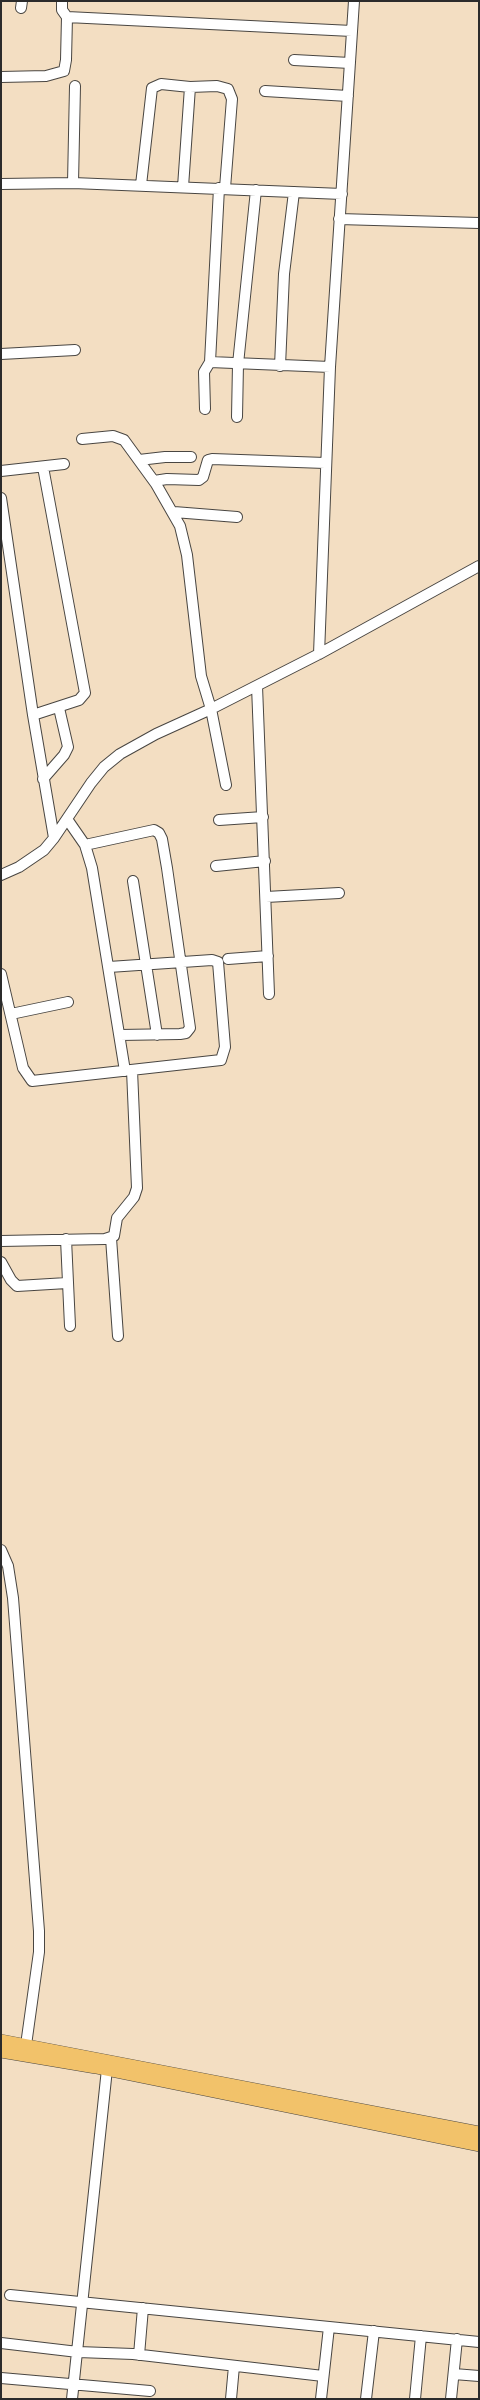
<!DOCTYPE html>
<html>
<head>
<meta charset="utf-8">
<style>
	body { margin:0 }
	#map { position:relative; width:480px; height:2400px; overflow:hidden; background:#f3dec2; font-family:Mali,sans-serif }
	canvas { display:block }
	.frame { position:absolute; inset:0; border:2px solid #2b2b2b; pointer-events:none }
</style>
</head>
<body>
<div id="map">
<canvas width="480" height="2400"></canvas>
<div class="frame"></div>
</div>
<script>
const ctx = document.querySelector('canvas').getContext('2d');
ctx.lineJoin = 'round';
function toPath(rows) {
  const path = new Path2D();
  for (const r of rows) {
    path.moveTo(r[0], r[1]);
    for (let i = 2; i < r.length; i += 2) path.lineTo(r[i], r[i + 1]);
  }
  return path;
}
function strokePath(path, color, width, dash) {
  ctx.strokeStyle = color;
  ctx.lineWidth = width;
  ctx.lineCap = dash ? 'butt' : 'round';
  ctx.setLineDash(dash || []);
  ctx.stroke(path);
}
const minor = toPath([
	[62,1,62,10,67,17,352,31],
	[21,8,22,1],
	[294,60,350,63],
	[1,77,46,76,64,71,66,60,67,17],
	[265,91,348,96],
	[73,183,75,86],
	[1,184,73,183,342,194],
	[141,185,152,88,161,84,190,87,217,86,228,89,232,99,225,188],
	[183,187,190,87],
	[339,219,479,223],
	[1,354,75,350],
	[210,362,219,188],
	[280,366,284,274,294,192],
	[205,409,204,372,210,362,330,367],
	[237,417,238,364,256,190],
	[82,439,113,436,124,440,156,484,180,526,187,555,201,676,211,709,226,785],
	[139,460,165,457,191,457],
	[1,471,64,464],
	[154,481,167,479,199,480,203,477,208,460,212,459,325,463],
	[1,498,33,715,54,838],
	[174,512,237,517],
	[319,654,330,367,354,1],
	[257,686,269,994],
	[33,715,79,700,85,693,43,467],
	[43,779,64,755,68,747,59,708],
	[67,819,85,845,92,868,125,1071],
	[219,820,263,817],
	[85,845,154,830,159,833,162,839,167,868,190,1028,186,1033,180,1034,120,1035],
	[216,866,265,861],
	[1,875,19,867,44,850,54,838,91,783,104,767,120,754,156,734,211,709,319,654,479,566],
	[133,881,157,1035],
	[266,897,339,893],
	[228,959,268,956],
	[1,974,23,1068,32,1081,221,1060,225,1047,218,962,212,960,109,967],
	[11,1014,68,1002],
	[111,1238,118,1336],
	[66,1239,70,1326],
	[1,1241,105,1239,114,1236,117,1218,134,1197,137,1188,132,1070],
	[1,1262,11,1280,17,1286,67,1283],
	[1,1550,8,1566,13,1598,39,1931,39,1952,26,2045],
	[10,2295,479,2342],
	[1,2343,78,2352,133,2354,323,2376],
	[139,2355,143,2308],
	[454,2374,479,2376],
	[1,2378,150,2391],
	[72,2399,107,2069],
	[231,2399,234,2366],
	[321,2399,329,2327],
	[366,2399,374,2331],
	[415,2399,421,2336],
	[451,2399,457,2339]
]);
const major = toPath([
	[1,2041,479,2133],
	[1,2051,96,2067,479,2145]
]);
strokePath(minor, '#494642', 12);
strokePath(major, '#494642', 14);
strokePath(minor, '#fff', 10);
strokePath(major, '#f2c26a', 13);
</script>
</body>
</html>
